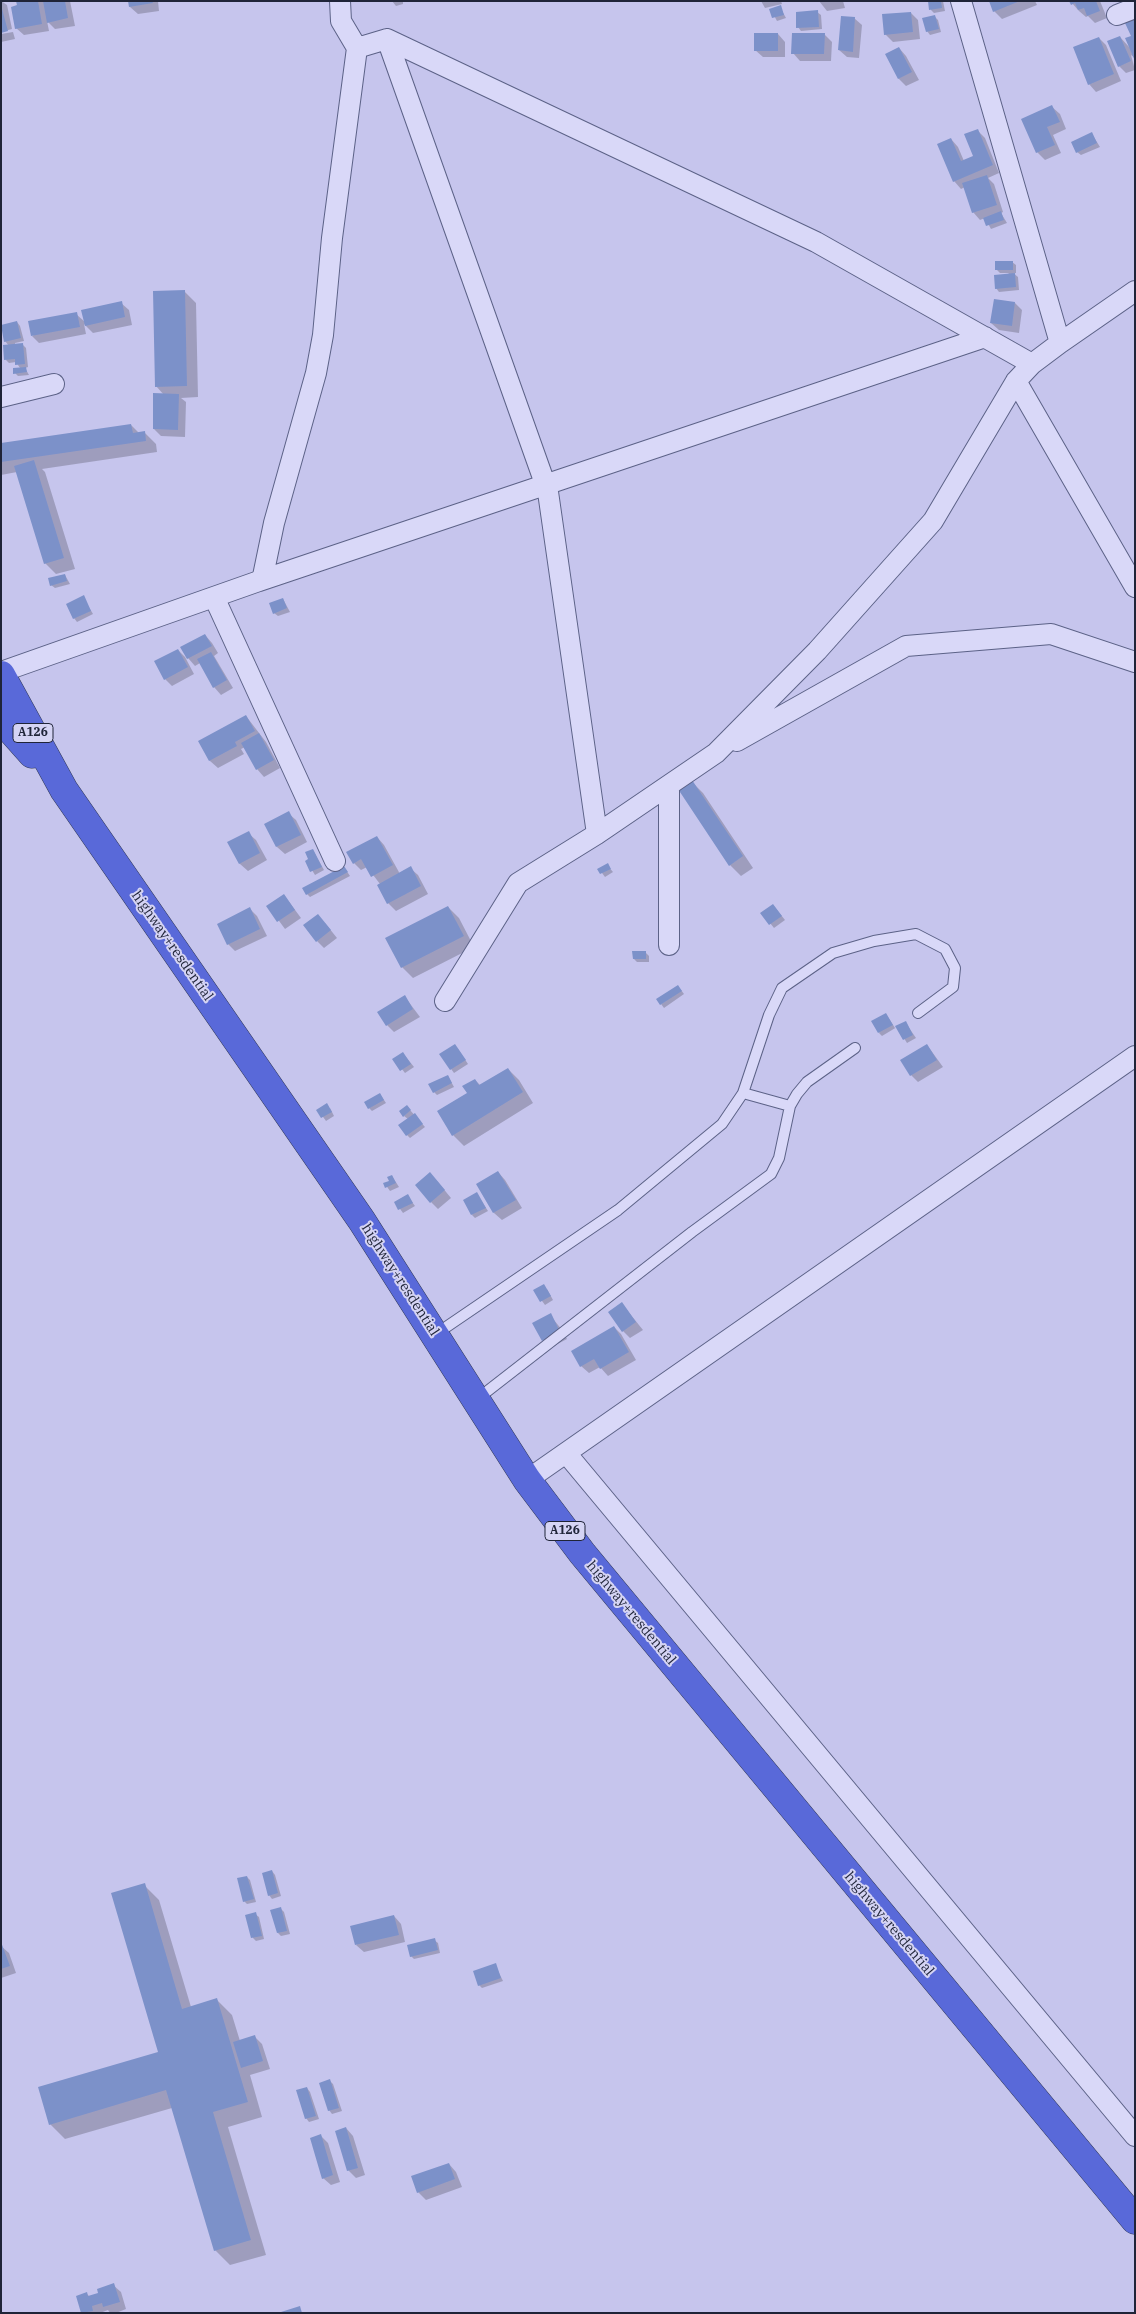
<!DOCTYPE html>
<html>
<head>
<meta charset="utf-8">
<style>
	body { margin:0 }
	#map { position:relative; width:1136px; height:2314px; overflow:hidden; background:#c6c5ed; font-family:"IBM Plex Serif",serif }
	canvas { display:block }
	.frame { position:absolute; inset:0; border:2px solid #1f2438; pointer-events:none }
</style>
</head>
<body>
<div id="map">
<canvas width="1136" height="2314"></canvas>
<div class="frame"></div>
</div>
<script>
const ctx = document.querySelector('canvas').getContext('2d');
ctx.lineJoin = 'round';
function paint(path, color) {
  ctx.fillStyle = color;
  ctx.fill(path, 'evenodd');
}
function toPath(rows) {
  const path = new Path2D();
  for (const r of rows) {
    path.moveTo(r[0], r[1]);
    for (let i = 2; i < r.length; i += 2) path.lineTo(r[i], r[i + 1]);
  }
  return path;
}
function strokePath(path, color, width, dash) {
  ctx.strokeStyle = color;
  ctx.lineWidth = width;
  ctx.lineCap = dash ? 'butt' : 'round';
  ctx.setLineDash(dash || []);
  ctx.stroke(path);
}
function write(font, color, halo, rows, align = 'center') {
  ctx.font = font + ' "IBM Plex Serif",serif';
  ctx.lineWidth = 4;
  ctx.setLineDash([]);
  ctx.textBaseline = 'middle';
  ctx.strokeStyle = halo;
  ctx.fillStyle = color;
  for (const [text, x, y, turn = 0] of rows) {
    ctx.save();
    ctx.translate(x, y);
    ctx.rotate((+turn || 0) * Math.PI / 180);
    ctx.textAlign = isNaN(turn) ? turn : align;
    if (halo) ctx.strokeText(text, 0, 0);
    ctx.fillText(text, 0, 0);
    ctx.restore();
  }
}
const shadow = toPath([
	[1,1,7,5,12,29,1,32],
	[17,1,70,1,75,26,55,29,47,21,49,31,24,35,16,28],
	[130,1,158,1,159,11,138,14,130,7],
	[392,1,403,1,403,4,396,6],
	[761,1,781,1,782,4,765,8],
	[819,1,843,1,845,8,827,11],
	[929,1,943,1,945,11,934,13,931,10],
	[990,1,1035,1,1037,5,1002,19,994,11],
	[1067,1,1100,1,1107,18,1095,23,1088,16,1086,17,1079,11,1071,2],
	[780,7,786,18,777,21,771,10],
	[817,12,821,15,822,29,801,31,798,27],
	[911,13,918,20,920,39,893,42,885,34],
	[935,17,938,20,941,32,930,35,927,31],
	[854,18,862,25,859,58,847,57,839,50],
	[1135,21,1135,58,1131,55,1135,70,1126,73,1119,66,1120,37,1130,48],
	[13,32,15,39,1,42,1,34],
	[778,34,785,42,785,57,763,57,755,50],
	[824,34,832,42,831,61,800,61,793,53],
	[1099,38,1106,45,1121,81,1096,92,1089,84],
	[899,48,906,56,919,80,906,86,899,79,887,54],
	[1052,107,1060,114,1066,129,1053,135,1061,153,1045,160,1037,152],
	[977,130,985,138,999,173,988,178,994,184,1003,212,1001,213,1007,223,991,229,985,218,980,220,973,212,965,187,961,189,954,181,951,139,958,147,964,161,975,157],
	[1092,134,1100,147,1081,155,1077,152],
	[1012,262,1016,265,1016,273,1013,273,1018,277,1019,290,999,292,996,288,1009,273,1000,273,996,269],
	[184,291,196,303,198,397,181,398,186,402,185,437,161,436,154,429,164,395,156,386],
	[995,300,1015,303,1022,310,1019,333,999,330,991,323],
	[121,303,129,310,132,325,93,333,84,324,86,334,39,343,32,336,76,314,85,322],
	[17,322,20,326,24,341,15,343,15,345,22,344,26,348,28,367,25,368,29,375,18,376,15,373,20,368,16,362,9,363,6,360,9,346,5,341],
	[131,425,139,433,144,432,156,444,157,452,42,469,45,472,75,569,56,574,45,563,17,472,1,475,1,444],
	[65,575,70,584,55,588,51,585],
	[83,597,93,614,77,622,74,618],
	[283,599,290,612,278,616,274,613],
	[205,635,212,643,218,653,214,656,233,688,221,695,214,687,200,663,195,666,188,658],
	[178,650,185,657,194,674,172,686,165,679],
	[246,716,266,742,280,768,264,777,257,769,245,747,241,749,244,754,218,768,210,761,200,741],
	[691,781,703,793,753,868,741,876,730,865],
	[288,813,296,820,307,842,285,854,277,847,266,824],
	[248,833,256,840,267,860,248,871,240,864,229,843],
	[377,837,384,845,400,874,410,868,418,875,428,894,396,911,388,903,378,885,380,884,367,867,361,870,354,863],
	[313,850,324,870,315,875,307,862],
	[607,865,613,872,605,877,599,869],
	[344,867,350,876,310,897,307,894],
	[284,895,301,918,285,929,268,906],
	[773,905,785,920,774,928,762,913],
	[448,907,459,918,474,947,413,978,402,967],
	[250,909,257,916,267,936,235,951,228,944],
	[325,923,337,938,324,948,317,941],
	[645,952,649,956,649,962,637,962,634,959],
	[681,990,684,994,664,1008,661,1004],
	[405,997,420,1017,394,1032,387,1025],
	[886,1014,895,1028,905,1022,916,1038,907,1043,897,1027,882,1036,879,1033],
	[927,1045,943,1067,918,1082,911,1075],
	[458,1049,468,1064,454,1073,441,1055],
	[406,1057,414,1067,405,1073,394,1059],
	[508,1069,519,1080,533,1103,464,1146,453,1135,475,1080,481,1086],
	[448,1076,454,1087,437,1095,434,1092],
	[380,1094,386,1103,372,1111,369,1108],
	[330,1108,334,1116,326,1121,318,1110],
	[410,1110,425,1127,410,1138,407,1135,408,1119,404,1116],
	[498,1172,505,1180,522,1208,502,1220,494,1213,478,1184],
	[392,1176,399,1187,390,1191,385,1184,390,1181],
	[437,1181,451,1198,438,1209,431,1202],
	[477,1194,488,1211,475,1218,472,1215],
	[407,1195,415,1206,403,1213,395,1202],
	[547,1289,553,1300,545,1305,534,1290],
	[622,1304,643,1330,630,1338,623,1331],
	[550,1315,562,1330,544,1339,544,1341,543,1340],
	[614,1327,621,1334,636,1360,608,1376,600,1367,589,1373,581,1366],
	[563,1332,567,1339,550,1348],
	[272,1871,275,1875,281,1896,272,1899,269,1895],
	[247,1877,250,1880,256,1902,247,1904,244,1901],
	[144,1885,159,1900,191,2007,217,2000,232,2015,240,2041,255,2037,262,2044,270,2069,250,2075,262,2117,228,2127,266,2255,230,2265,215,2250,172,2108,65,2139,50,2124,160,2053],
	[280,1908,284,1912,290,1934,281,1936,278,1933],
	[255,1914,259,1917,264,1939,256,1941,253,1938,247,1916],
	[394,1916,401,1924,405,1942,364,1952,356,1945],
	[434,1940,438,1943,440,1953,414,1959,411,1956],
	[1,1946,9,1953,16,1973,1,1978],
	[495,1965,503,1981,482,1988,479,1985],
	[330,2081,333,2084,342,2111,332,2114,329,2110],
	[307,2088,310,2092,319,2119,309,2122,306,2118],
	[346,2128,353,2136,365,2175,356,2178,348,2170],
	[321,2136,328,2143,340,2182,331,2185,323,2178],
	[449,2164,456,2172,462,2187,426,2200,418,2192],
	[113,2285,121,2292,126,2309,116,2313,110,2313,108,2310,100,2313,83,2313,78,2297,87,2294,90,2297,100,2294]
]);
const building = toPath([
	[16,1,38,1,42,24,15,29,11,7,17,5],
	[43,1,65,1,68,18,47,23],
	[128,1,152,1,153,3,129,7],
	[928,1,941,1,942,8,929,10],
	[989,1,1020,1,993,12],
	[1069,1,1096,1,1100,11,1087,16,1084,8,1078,10,1075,3,1071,5],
	[1,5,8,31,1,33],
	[781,5,784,15,772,18,769,9],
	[818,10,819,27,796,28,796,12],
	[911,12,913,32,884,35,882,14],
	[935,15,939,29,926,32,922,18],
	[841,16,855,17,853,52,838,50],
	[1135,19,1135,61,1125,38,1131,36,1125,23],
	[754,33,778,33,778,51,754,51],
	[792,33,825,33,824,54,791,54],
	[1120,36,1131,61,1118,67,1107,41],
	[1099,37,1114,74,1088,85,1073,47],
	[899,47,912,72,898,79,885,54],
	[1052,105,1060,122,1047,127,1055,145,1036,153,1021,119],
	[978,129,993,165,953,182,937,144,951,138,961,161,973,156,964,134],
	[1092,132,1097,143,1076,153,1071,142],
	[987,175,997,205,972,213,962,183],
	[1001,211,1004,220,986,226,983,218],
	[995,261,1013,261,1013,270,995,270],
	[1015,273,1016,287,995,289,994,275],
	[185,290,187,386,155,387,153,291],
	[994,299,1015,302,1012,326,990,323],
	[122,301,125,317,85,326,81,310],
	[77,312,80,327,31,336,28,321],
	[17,321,21,338,4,342,1,325],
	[23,343,25,364,15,365,15,359,4,360,3,345],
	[26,367,27,372,13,374,13,368],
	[153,393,179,394,178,430,153,429],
	[131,424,133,433,145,431,146,441,1,462,1,443],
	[34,460,64,558,44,564,14,466],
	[65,574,67,581,50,586,48,578],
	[84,595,91,611,73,619,66,604],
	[283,598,287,608,273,614,269,603],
	[205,634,212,646,187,659,180,647],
	[178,649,188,667,164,680,154,661],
	[211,652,227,680,213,688,197,659],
	[246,715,255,731,235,742,237,746,209,761,198,741],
	[259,733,274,760,256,770,241,743],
	[692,780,743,856,729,866,678,789],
	[289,811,301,835,276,847,264,824],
	[249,831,260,853,239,864,227,842],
	[377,836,393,865,371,877,361,859,353,864,346,852],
	[313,849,322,867,310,872,305,861,308,859,305,852],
	[608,863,611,869,600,874,597,869],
	[344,866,348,872,306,895,302,888],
	[411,866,421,886,387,904,377,885],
	[284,894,295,910,277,922,266,906],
	[773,904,782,916,769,925,760,913],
	[448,906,464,936,401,968,385,938],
	[250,907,260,929,227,945,217,924],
	[318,914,331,930,316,942,303,925],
	[632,951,646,951,646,959,633,959],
	[678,985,682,991,660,1005,656,999],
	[405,995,413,1009,386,1026,377,1012],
	[886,1013,893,1025,878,1033,871,1021],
	[906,1021,913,1035,903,1040,895,1026],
	[455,1044,466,1060,450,1070,439,1054],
	[927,1044,937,1060,910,1076,900,1060],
	[403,1052,411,1064,400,1071,392,1059],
	[508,1068,523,1092,452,1136,437,1111,467,1093,462,1086,475,1079,479,1085],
	[448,1075,452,1083,433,1093,428,1084],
	[380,1093,384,1100,368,1109,364,1102],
	[327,1103,332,1112,321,1118,316,1110],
	[407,1105,411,1110,403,1117,399,1111],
	[415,1113,423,1124,406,1136,398,1125],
	[498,1171,516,1200,493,1213,476,1184],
	[430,1172,445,1190,430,1203,415,1185],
	[392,1175,396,1183,385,1188,383,1183,389,1181,387,1177],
	[477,1192,486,1208,471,1215,463,1200],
	[408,1194,413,1203,398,1210,394,1202],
	[544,1284,551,1296,540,1302,533,1290],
	[622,1302,636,1322,622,1332,608,1312],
	[551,1313,560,1332,542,1341,532,1323],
	[614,1326,629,1352,600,1369,594,1359,580,1367,571,1351],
	[272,1870,278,1893,268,1896,262,1873],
	[247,1876,254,1899,243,1902,237,1878],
	[145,1883,182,2009,217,1998,248,2102,213,2112,251,2240,214,2251,166,2090,49,2125,38,2087,158,2052,111,1893],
	[281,1907,287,1931,277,1933,270,1910],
	[256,1912,262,1936,251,1938,245,1915],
	[394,1915,399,1935,355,1945,350,1926],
	[435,1938,438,1950,410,1957,407,1945],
	[1,1942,10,1966,1,1969],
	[496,1963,501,1978,478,1986,473,1971],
	[255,2035,263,2061,241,2068,233,2042],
	[330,2079,339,2108,328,2111,319,2083],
	[307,2087,316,2116,305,2119,296,2090],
	[346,2127,358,2168,347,2171,335,2131],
	[321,2134,333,2175,322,2179,310,2138],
	[449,2163,455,2179,417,2193,411,2176],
	[114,2283,120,2302,103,2307,102,2303,92,2306,93,2311,81,2313,76,2296,87,2292,88,2296,98,2293,97,2289],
	[300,2306,302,2313,281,2313,281,2312]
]);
const lane = toPath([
	[743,1093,790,1106],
	[436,1334,618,1210,722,1124,743,1093,769,1015,782,988,833,953,874,941,916,934,945,949,955,968,953,987,918,1013],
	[476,1400,692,1232,771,1174,779,1158,790,1106,797,1094,807,1082,855,1048]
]);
const street = toPath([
	[961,1,1060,343],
	[1117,15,1135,8],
	[387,39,548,492,597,834],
	[357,48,387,39,816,242,1032,364],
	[1016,381,1135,587],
	[1,397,54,384],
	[259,581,985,337],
	[214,597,335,861],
	[1,672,259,581,263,576,274,523,316,373,323,335,332,238,357,48,341,21,340,1],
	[737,741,906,646,1051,634,1135,662],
	[669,787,669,945],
	[445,1001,518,883,597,834,716,753,817,651,933,521,1016,381,1032,364,1060,343,1135,291],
	[566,1453,1135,2136],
	[527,1480,1135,1056]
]);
const highway = toPath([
	[1,675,64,790,362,1221,527,1480,582,1553,1135,2220],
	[1,719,32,754]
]);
const shields = [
	[33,733,40],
	[565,1531,40]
];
const shieldNames = [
	["A126",33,733],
	["A126",565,1531]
];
const streetNames = [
	["highway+resdential",172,946,55],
	["highway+resdential",400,1280,57],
	["highway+resdential",631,1613,50],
	["highway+resdential",889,1924,50]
];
paint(shadow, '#0003');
paint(building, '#7c91c9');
strokePath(lane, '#5c6287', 12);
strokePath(street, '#5c6287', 22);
strokePath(highway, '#303855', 29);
strokePath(lane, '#d9d8f8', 10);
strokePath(street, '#d9d8f8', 20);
strokePath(highway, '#5969d9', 28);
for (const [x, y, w] of shields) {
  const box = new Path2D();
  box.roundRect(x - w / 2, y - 9.5, w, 19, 4);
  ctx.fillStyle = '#d5d4f4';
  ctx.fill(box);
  strokePath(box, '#1f2438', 1);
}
write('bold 12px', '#1f2438', null, shieldNames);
write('14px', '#1f2438', '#d5d4f4', streetNames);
</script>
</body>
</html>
